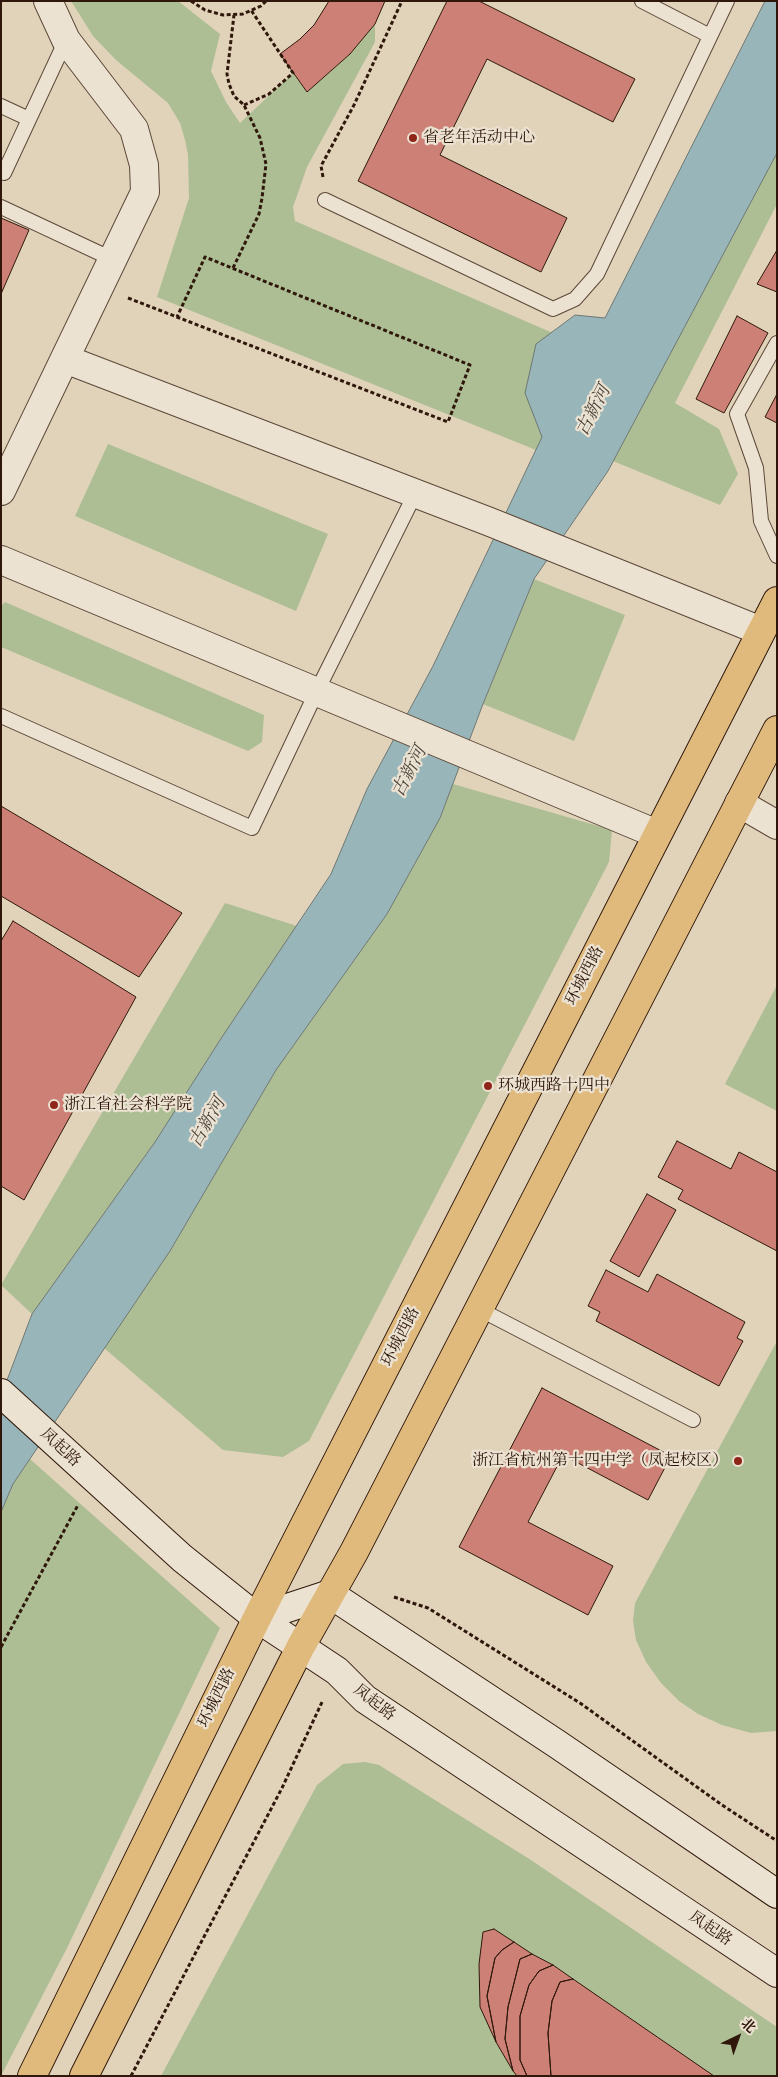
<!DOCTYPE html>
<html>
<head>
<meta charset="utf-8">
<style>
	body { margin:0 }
	#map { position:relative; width:778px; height:2077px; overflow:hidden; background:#e1d3ba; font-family:"Libre Bodoni","Noto Serif SC",serif }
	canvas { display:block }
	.frame { position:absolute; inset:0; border:2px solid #2f180b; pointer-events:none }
	.north { position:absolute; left:713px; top:2012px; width:50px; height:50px; -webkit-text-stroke:4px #ece2d2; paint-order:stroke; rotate:42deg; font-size:14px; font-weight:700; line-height:20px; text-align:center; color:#2f180b }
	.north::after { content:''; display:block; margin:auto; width:18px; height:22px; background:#2f180b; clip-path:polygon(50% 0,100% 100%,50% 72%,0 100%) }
</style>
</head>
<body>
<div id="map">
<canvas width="778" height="2077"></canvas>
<div class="frame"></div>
<div class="north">北</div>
</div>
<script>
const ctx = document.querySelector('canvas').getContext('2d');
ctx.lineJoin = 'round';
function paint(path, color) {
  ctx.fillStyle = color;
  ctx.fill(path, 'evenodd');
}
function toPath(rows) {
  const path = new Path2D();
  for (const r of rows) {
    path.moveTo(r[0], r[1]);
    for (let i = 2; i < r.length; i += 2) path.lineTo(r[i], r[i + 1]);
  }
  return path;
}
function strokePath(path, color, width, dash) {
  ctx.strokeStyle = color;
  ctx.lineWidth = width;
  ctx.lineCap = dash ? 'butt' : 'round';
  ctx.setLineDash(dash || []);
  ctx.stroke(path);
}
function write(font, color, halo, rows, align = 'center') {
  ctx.font = font + ' "Libre Bodoni","Noto Serif SC",serif';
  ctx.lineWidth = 4.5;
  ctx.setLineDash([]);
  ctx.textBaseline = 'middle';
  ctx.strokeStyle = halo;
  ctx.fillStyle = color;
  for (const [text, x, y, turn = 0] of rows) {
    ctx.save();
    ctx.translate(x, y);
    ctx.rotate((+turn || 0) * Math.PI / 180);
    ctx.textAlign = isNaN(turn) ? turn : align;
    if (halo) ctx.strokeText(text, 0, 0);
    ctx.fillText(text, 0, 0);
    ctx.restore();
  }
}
const green = toPath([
	[71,1,178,1,220,34,211,71,226,102,240,123,293,73,307,92,350,54,375,24,375,42,307,167,293,207,295,221,578,344,582,357,536,450,157,297,189,198,188,155,185,140,180,123,168,103,116,60,93,36],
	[777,152,777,204,675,403,719,429,738,474,720,505,613,461],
	[108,444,328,534,296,611,75,516],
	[534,579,625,615,574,741,483,704],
	[5,602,264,715,262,742,248,751,1,647,1,606],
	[453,784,612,830,609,862,309,1441,283,1457,223,1450,104,1348,170,1251,276,1070,387,914,440,818],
	[225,903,297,926,222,1037,155,1142,32,1314,1,1285],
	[777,985,777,1111,725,1084],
	[777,1341,777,1731,751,1733,722,1725,698,1714,679,1701,661,1683,646,1662,636,1640,633,1621,635,1603],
	[30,1459,220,1628,67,1948,1,2076,1,1512,13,1484],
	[365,1762,379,1765,531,1860,777,2027,777,2076,161,2076,317,1785,343,1764]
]);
const water = toPath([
	[765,1,777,1,777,153,608,471,534,579,483,704,440,818,387,914,276,1070,170,1251,13,1484,1,1512,1,1396,32,1314,155,1142,222,1037,331,874,367,789,433,666,542,437,525,393,536,344,575,315,605,318,765,1]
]);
const building = toPath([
	[329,1,385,1,375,24,350,54,307,92,280,54,300,39,314,25,329,1],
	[447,1,479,1,635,79,613,122,487,59,440,155,567,218,541,272,358,181,447,1],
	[1,218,29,230,1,294,1,218],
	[777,250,777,292,757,284,777,250],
	[737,316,768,333,724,413,696,399,737,316],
	[777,394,777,423,765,417,777,394],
	[1,806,182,913,139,977,1,896,1,806],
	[13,921,136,997,24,1200,1,1186,1,941,13,921],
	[677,1141,731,1169,739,1152,777,1172,777,1251,678,1199,683,1190,658,1177,677,1141],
	[647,1194,676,1210,639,1277,610,1261,647,1194],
	[606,1270,648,1292,657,1274,745,1322,737,1338,743,1341,719,1386,596,1321,600,1312,588,1306,606,1270],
	[542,1388,671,1456,648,1500,563,1455,528,1522,613,1566,588,1615,459,1547,542,1388],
	[494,1929,514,1942,502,1950,495,1958,487,1996,496,2042,480,2007,479,1964,483,1932,494,1929],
	[514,1942,532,1954,520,1959,508,2007,505,2039,513,2071,496,2042,487,1996,495,1958,502,1950,514,1942],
	[532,1954,553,1965,539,1971,529,1985,520,2016,520,2060,527,2076,517,2076,513,2071,505,2039,508,2007,520,1959,532,1954],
	[553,1965,573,1979,560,1982,552,2001,548,2033,551,2076,527,2076,520,2060,520,2016,529,1985,539,1971,553,1965],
	[573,1979,714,2076,551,2076,548,2033,552,2001,560,1982,573,1979]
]);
const path = toPath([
	[191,1,205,10,223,15,243,14,261,6,266,1],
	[244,105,269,94,293,73,251,10],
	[323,177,321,166,354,105,402,1],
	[233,268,259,214,262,198,266,164,260,138,244,105,234,96,229,84,227,74,234,15],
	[128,298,177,317,448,422,470,365,205,257,177,317],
	[394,1597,428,1608,580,1703,722,1805,777,1841],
	[1,1647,78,1505],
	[131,2076,282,1788,323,1700]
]);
const lane = toPath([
	[642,1,710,36],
	[1,106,29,119],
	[4,173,66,40],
	[325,200,553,309,575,299,597,274,727,1],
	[1,207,112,259],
	[777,343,737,414,756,468,761,521,777,556],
	[1,716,252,828,316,693,415,494],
	[479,1309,693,1420]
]);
const street = toPath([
	[65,359,490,522,761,631],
	[1,491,145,192,144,165,134,129,66,40,48,1],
	[1,560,657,834],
	[739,803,777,825]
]);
const secondary = toPath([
	[1,1393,182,1558,257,1618,337,1671,365,1699,777,1973],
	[257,1618,330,1594,557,1744,777,1894]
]);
const primary = toPath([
	[32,2076,257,1618,777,601],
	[84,2076,301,1646,354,1552,777,730]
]);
const markers = [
	[413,138,5,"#8f2418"],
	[488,1086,5,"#8f2418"],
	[54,1105,5,"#8f2418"],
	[738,1461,5,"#8f2418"]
];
const poiNames = [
	["省老年活动中心",423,138],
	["环城西路十四中",498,1086],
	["浙江省社会科学院",64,1105],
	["浙江省杭州第十四中学（凤起校区）",728,1461,"right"]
];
const streetNames = [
	["环城西路",585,976,-63],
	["环城西路",401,1337,-63],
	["凤起路",60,1448,43],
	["环城西路",217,1698,-64],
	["凤起路",374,1703,38],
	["凤起路",710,1929,34]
];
const waterNames = [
	["古新河",594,411,-63],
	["古新河",410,772,-63],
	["古新河",208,1123,-60]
];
paint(green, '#adbe94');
paint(water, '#98b6b9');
strokePath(water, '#6e7773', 1);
paint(building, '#cd8076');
strokePath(building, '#2f180b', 1);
strokePath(lane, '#5c4737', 16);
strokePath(street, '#5c4737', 30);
strokePath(secondary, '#2f180b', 30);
strokePath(primary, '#2f180b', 30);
strokePath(path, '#2f180b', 3, [4, 2.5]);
strokePath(lane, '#ece2d2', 14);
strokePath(street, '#ece2d2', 28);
strokePath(secondary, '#ece2d2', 28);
strokePath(primary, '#e0ba7d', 28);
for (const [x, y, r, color] of markers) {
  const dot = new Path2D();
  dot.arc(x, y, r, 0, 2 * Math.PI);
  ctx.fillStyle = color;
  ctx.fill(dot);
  strokePath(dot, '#ece2d2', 2);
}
write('16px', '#2f180b', '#ece2d2', poiNames, 'left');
write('16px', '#2f180b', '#ece2d2', streetNames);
write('italic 18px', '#4e473f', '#ece2d2', waterNames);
</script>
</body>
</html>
